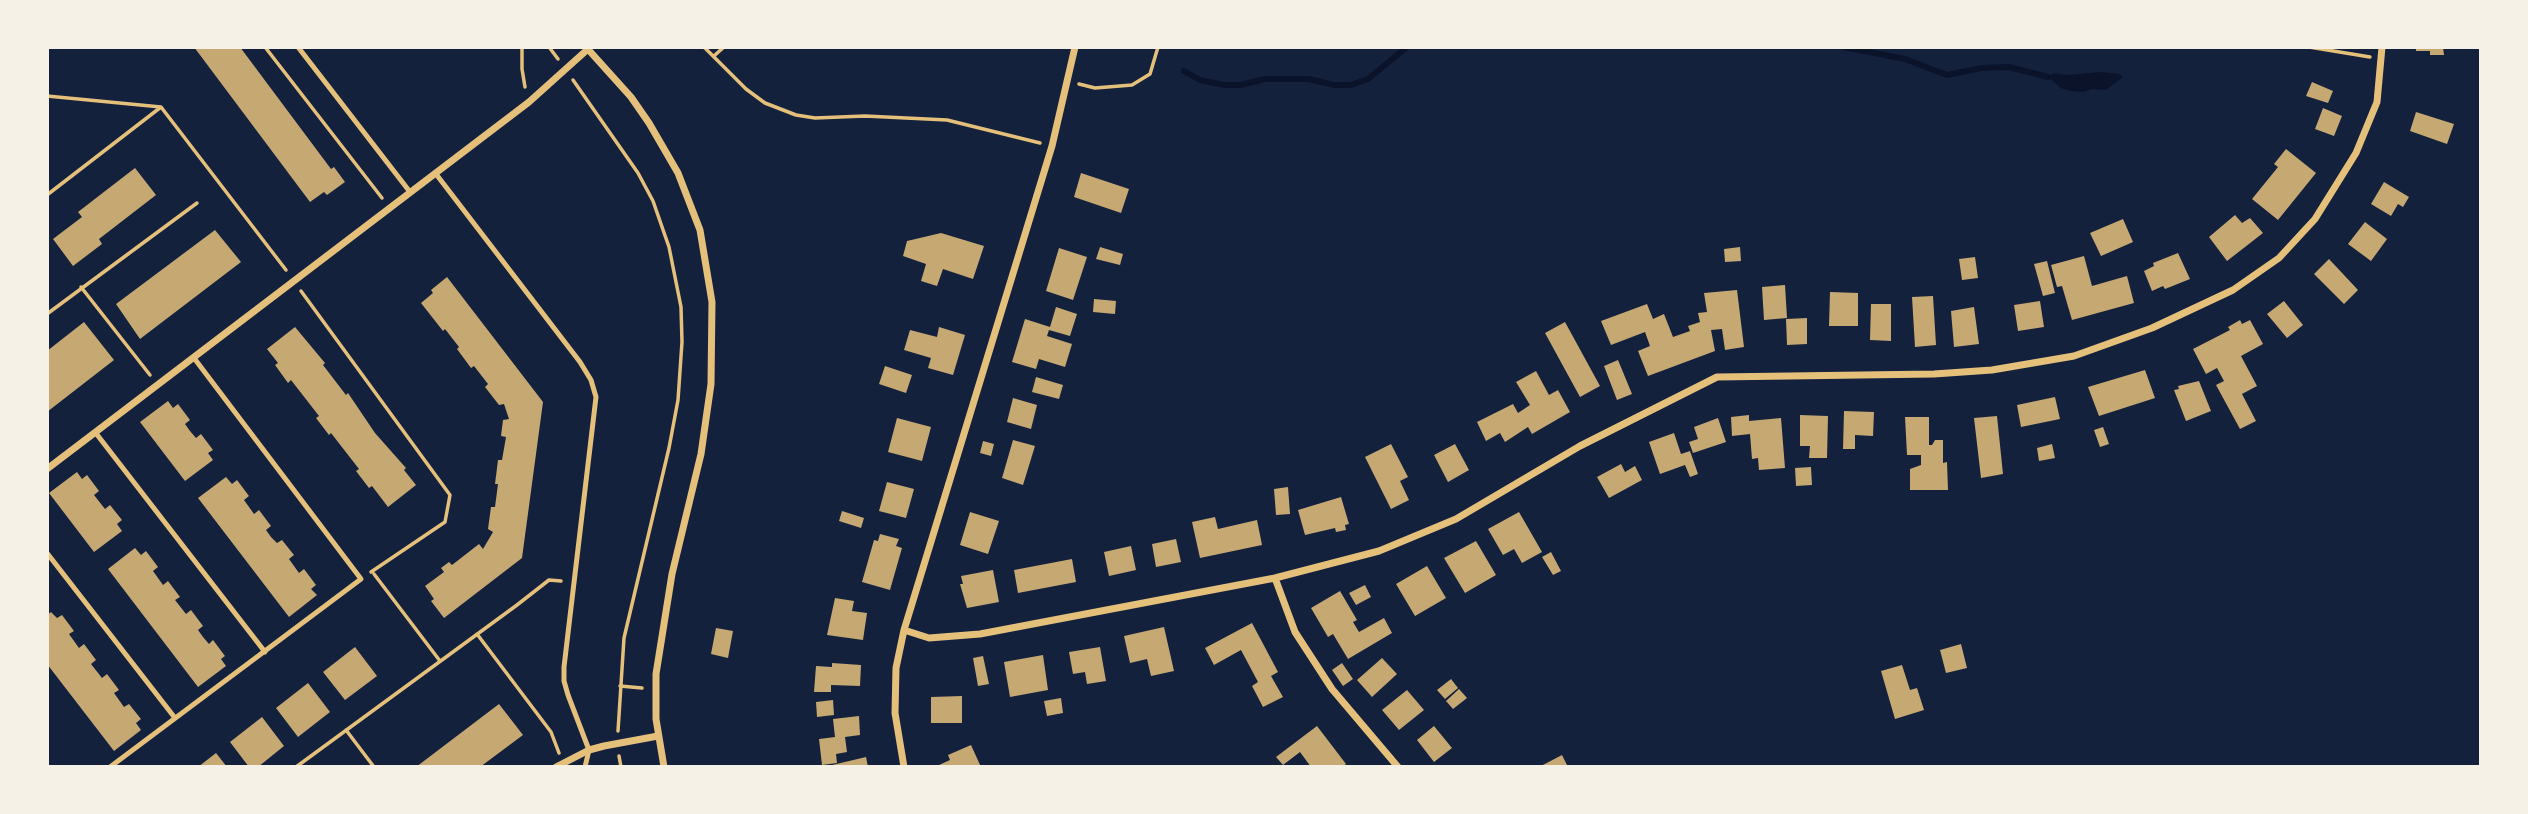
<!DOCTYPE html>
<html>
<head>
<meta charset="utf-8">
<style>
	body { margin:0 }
	#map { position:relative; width:2528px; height:814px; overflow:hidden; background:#14213d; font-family:"Public Sans",sans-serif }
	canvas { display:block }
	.frame { position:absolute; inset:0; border:49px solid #f6f1e7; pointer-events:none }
</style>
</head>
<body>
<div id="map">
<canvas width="2528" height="814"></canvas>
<div class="frame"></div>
</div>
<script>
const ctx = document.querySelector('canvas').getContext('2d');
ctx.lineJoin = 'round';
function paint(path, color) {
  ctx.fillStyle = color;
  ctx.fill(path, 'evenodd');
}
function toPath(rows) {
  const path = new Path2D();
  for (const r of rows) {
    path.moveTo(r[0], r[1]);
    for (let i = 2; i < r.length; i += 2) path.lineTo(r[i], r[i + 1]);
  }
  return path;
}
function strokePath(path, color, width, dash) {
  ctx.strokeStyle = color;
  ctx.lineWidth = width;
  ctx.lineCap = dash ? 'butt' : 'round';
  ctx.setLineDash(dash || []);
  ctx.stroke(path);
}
const water = toPath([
	[2102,72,2120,74,2123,77,2106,90,2092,89,2083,92,2070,91,2061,88,2048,77,2054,73,2066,75]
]);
const stream = toPath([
	[1844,47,1905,59,1947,75,1982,68,2009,67,2048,77],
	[1184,71,1200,80,1224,85,1241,85,1265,79,1309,79,1334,85,1351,85,1368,79,1407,47]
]);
const building = toPath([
	[194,47,240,47,331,169,334,167,345,182,327,195,324,192,310,202],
	[2416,47,2443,47,2444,55,2430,55,2430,51,2416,51],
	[2312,82,2333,91,2328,103,2306,96],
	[2323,108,2342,116,2334,136,2315,129],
	[2416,112,2454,124,2447,144,2410,131],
	[2286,149,2316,173,2278,220,2252,199,2278,167,2274,164],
	[135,168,156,195,99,239,102,244,73,266,53,239,82,217,78,212],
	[1081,173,1129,189,1121,213,1074,197],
	[2384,182,2409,197,2403,207,2398,204,2391,216,2371,204],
	[2235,215,2242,223,2250,218,2263,233,2227,261,2209,237],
	[2123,219,2133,242,2101,256,2090,233],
	[2365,222,2387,239,2371,261,2348,244],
	[215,230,241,262,140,339,116,304],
	[941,233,984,246,973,279,943,269,937,286,921,281,926,264,903,256,907,241],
	[1100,247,1123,254,1120,265,1096,259],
	[1740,247,1741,261,1725,262,1724,249],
	[1059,248,1087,257,1073,300,1046,291],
	[2178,253,2190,279,2165,289,2163,286,2152,291,2144,271,2154,266,2153,263],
	[2084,256,2092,286,2127,276,2134,303,2072,320,2062,286,2057,287,2051,265],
	[1975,257,1978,278,1962,280,1959,259],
	[2329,259,2358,290,2344,304,2314,274],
	[2047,261,2055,293,2043,296,2034,264],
	[447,277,543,402,522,558,444,618,431,601,434,599,425,586,444,572,441,568,449,562,452,565,479,544,483,549,493,532,488,529,491,507,495,507,498,484,495,484,498,460,502,460,506,437,501,436,503,420,509,419,504,404,499,405,485,387,488,384,474,366,471,368,457,349,459,347,445,329,443,331,421,303,433,293,431,290],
	[1785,285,1787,318,1764,320,1762,287],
	[1737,290,1744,347,1725,350,1722,329,1711,330,1715,351,1648,376,1638,351,1650,346,1645,332,1611,345,1601,321,1647,304,1653,319,1664,314,1673,337,1690,331,1688,326,1700,322,1698,313,1707,312,1704,293],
	[1830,292,1858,293,1858,326,1829,326],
	[1933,296,1936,345,1915,347,1912,297],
	[1094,299,1116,301,1115,314,1093,312],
	[2040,301,2044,327,2018,331,2014,305],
	[2284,301,2303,325,2287,338,2267,314],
	[1871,304,1891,304,1891,341,1870,340],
	[1056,307,1077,314,1070,336,1049,330,1047,336,1072,344,1065,367,1039,359,1036,369,1012,362,1025,319,1050,327],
	[1974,307,1979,344,1954,347,1951,311],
	[1807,318,1807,344,1787,345,1786,319],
	[2240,320,2242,324,2250,320,2263,344,2241,356,2257,386,2242,394,2256,421,2240,429,2216,385,2224,381,2217,368,2206,374,2193,349,2230,330,2228,327],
	[84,322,114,360,47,412,47,351],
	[1565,322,1600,386,1580,397,1545,333],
	[295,327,325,363,323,365,346,395,348,393,375,433,406,468,404,470,416,485,388,507,372,486,369,488,356,471,359,469,331,433,329,435,316,418,319,416,291,380,288,383,275,365,278,363,267,349],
	[939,327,965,335,953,375,928,368,931,358,904,350,910,330,937,337],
	[1618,360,1632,394,1617,400,1604,366],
	[885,366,912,375,906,393,879,384],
	[2145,370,2155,398,2099,416,2088,387],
	[1536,371,1549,395,1558,390,1570,412,1532,434,1528,427,1505,442,1500,433,1486,441,1477,422,1513,404,1518,413,1530,405,1516,382],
	[1036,377,1063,385,1059,399,1032,392],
	[2199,381,2211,411,2186,421,2174,390,2179,389,2178,386],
	[2055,397,2060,419,2021,427,2017,405],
	[1013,398,1037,405,1031,429,1007,422],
	[168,401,173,408,178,404,190,420,185,424,190,431,196,438,201,434,213,450,208,453,213,460,185,481,140,422],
	[1844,411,1874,412,1873,436,1855,435,1855,449,1843,449],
	[1749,415,1749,421,1781,418,1785,468,1759,470,1758,458,1752,459,1750,434,1732,436,1731,417],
	[1800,415,1828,416,1827,458,1809,458,1810,446,1800,446],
	[1997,416,2003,474,1981,478,1974,418],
	[1905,417,1929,417,1929,445,1932,445,1935,440,1943,440,1943,463,1947,462,1948,490,1910,490,1910,469,1921,465,1921,455,1907,455],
	[897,418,931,427,922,461,888,452],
	[1718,418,1726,442,1693,453,1689,442,1698,439,1694,427],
	[2103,427,2109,444,2100,447,2094,430],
	[1674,433,1681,454,1690,451,1698,474,1690,477,1685,465,1660,474,1649,442],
	[1013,440,1035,446,1023,485,1002,478],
	[983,441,994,444,991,456,980,453],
	[1391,444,1408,477,1400,481,1409,500,1391,509,1365,457],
	[1455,444,1469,470,1448,482,1434,455],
	[2052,444,2055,458,2039,461,2037,448],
	[1621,464,1625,472,1635,466,1642,480,1609,498,1597,477],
	[1811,467,1812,485,1796,486,1795,468],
	[77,472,82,479,87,475,99,491,94,495,105,509,110,505,122,520,117,524,122,531,94,552,49,493],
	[226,477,232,484,237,480,249,496,244,500,254,514,259,510,271,526,266,530,271,537,277,543,282,540,294,555,289,559,299,573,304,569,316,585,311,589,317,595,289,617,198,498],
	[887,482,914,489,906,518,879,511],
	[1288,487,1290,514,1276,515,1274,489],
	[1341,497,1349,524,1345,525,1346,530,1336,532,1335,528,1305,535,1298,510],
	[842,511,864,518,861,528,839,521],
	[970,512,999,521,988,554,960,545],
	[1519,512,1542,552,1522,563,1514,549,1503,555,1488,529],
	[1215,517,1218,529,1257,520,1262,545,1200,558,1192,522],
	[880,534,899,539,896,546,902,548,890,590,862,582,874,540,878,541],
	[1176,539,1181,562,1156,567,1152,544],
	[1476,541,1496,575,1465,593,1444,558],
	[1131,546,1136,570,1109,576,1104,552],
	[135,548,141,555,146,551,158,567,153,571,163,585,168,581,180,597,175,600,186,614,191,610,203,626,198,630,203,637,209,644,213,640,225,656,221,659,226,666,198,687,108,569],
	[1551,552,1561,571,1553,575,1542,557],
	[1072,559,1076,582,1018,593,1014,570],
	[1427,566,1446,598,1415,616,1396,584],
	[993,570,999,602,967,608,960,584,963,584,961,576],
	[1365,585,1371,597,1356,605,1349,593],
	[1340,591,1357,620,1353,622,1359,632,1384,618,1392,633,1348,659,1333,634,1328,637,1311,608],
	[835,598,854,601,852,611,867,613,863,640,827,635],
	[51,612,57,618,62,615,74,631,69,634,79,648,84,644,96,660,91,664,102,678,107,674,119,690,114,693,124,707,129,704,141,719,136,723,141,730,114,751,47,664,47,615],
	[1252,623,1278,672,1271,676,1283,697,1263,707,1252,686,1258,682,1241,650,1214,665,1205,648],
	[1164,627,1174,671,1151,676,1147,659,1130,663,1124,636],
	[716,628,733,631,728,658,711,654],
	[1961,644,1967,668,1946,673,1940,650],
	[355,647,377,676,345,700,323,672],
	[1100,647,1106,681,1087,684,1085,672,1073,674,1069,652],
	[1043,655,1048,690,1010,697,1004,662],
	[983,656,989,684,978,686,973,658],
	[1382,658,1397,674,1372,697,1357,680],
	[832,663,861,665,860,686,831,685,831,692,814,692,816,666,832,667],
	[1342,663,1353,679,1343,686,1332,670],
	[1902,665,1910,690,1917,688,1924,710,1895,719,1881,671],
	[1451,679,1458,688,1445,699,1437,690],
	[308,683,330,712,298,737,276,708],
	[1459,689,1467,698,1453,709,1446,701],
	[1407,690,1424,710,1399,730,1382,710],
	[962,696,962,723,931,723,931,697],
	[1061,698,1063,713,1047,716,1044,701],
	[833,700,834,715,817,717,816,702],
	[499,704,523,735,480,767,416,767],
	[859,716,860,735,845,737,847,752,836,754,837,763,822,765,819,739,835,737,833,719],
	[262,717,284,746,258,767,249,767,230,742],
	[1317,726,1346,764,1342,767,1311,767,1300,752,1283,765,1276,757],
	[1434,726,1452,748,1434,762,1417,740],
	[971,745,981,767,940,767,939,765,950,760,948,755],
	[216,753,227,767,198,767],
	[1562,755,1568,767,1539,767],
	[866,757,868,767,828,767,828,766]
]);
const path = toPath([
	[265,47,382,198],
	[522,47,522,69,525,87],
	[549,47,558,59],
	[704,47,746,89,765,103,796,115,815,118,865,116,947,120,1040,143],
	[2121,47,2145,47],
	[2309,47,2370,57],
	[715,55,724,47],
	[573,80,638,173,653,201,669,247,681,307,682,342,678,400,669,448,624,638,618,731],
	[1079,84,1095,88,1132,85,1150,74,1158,47],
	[47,96,161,107,286,270],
	[47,195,161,107],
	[81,287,150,375],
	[301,291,450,495,445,522,371,572],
	[47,314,197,203],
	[374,574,440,661],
	[477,634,551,732,559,753],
	[620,686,642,688],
	[346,730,374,767],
	[619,756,621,767],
	[296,767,517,605,549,580,561,581]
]);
const service = toPath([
	[298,47,410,192],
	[436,174,580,362,591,380,596,397,564,667,564,681,568,695,589,750,585,767],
	[95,432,265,652],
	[47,553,175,718],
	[110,767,361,579,194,358]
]);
const minor = toPath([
	[586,47,631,97,649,123,678,173,700,230,712,302,711,384,701,454,672,574,656,674,656,719,664,767],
	[47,469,529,102,588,49],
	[1275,578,1295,632,1332,689,1398,767],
	[904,630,929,638,980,634,1275,578,1379,551,1456,519,1580,446,1717,377,1934,374,1992,370,2074,356,2152,328,2233,290,2279,258,2315,219,2356,153,2377,102,2382,47],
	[556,767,589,750,604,746,658,736],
	[904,767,895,713,896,668,904,630,1052,146,1075,47]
]);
paint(water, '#0b132b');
strokePath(stream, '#0b132b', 6);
paint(building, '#c6a872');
strokePath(path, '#e5c07b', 3.5);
strokePath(service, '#e5c07b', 5);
strokePath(minor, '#e5c07b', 7);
</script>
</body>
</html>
